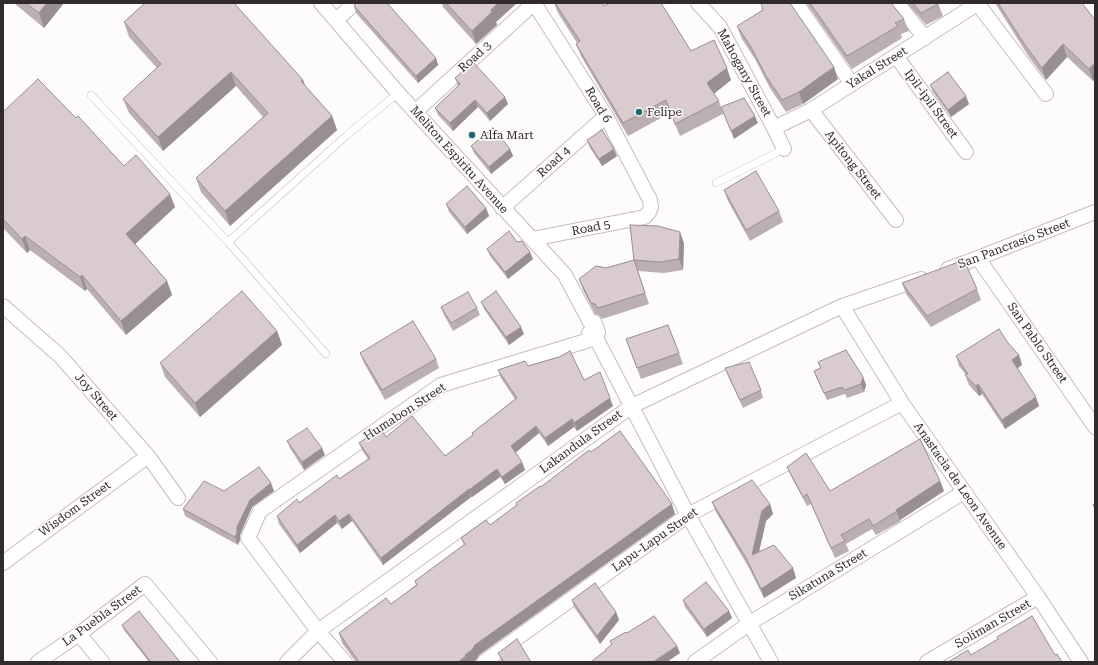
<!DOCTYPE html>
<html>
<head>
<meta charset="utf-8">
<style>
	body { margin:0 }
	#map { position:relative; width:1098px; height:665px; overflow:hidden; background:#fefbfb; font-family:"Roboto Serif",serif }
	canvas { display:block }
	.frame { position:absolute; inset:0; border:4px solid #312b2d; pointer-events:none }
</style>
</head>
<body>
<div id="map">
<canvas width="1098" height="665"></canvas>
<div class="frame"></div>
</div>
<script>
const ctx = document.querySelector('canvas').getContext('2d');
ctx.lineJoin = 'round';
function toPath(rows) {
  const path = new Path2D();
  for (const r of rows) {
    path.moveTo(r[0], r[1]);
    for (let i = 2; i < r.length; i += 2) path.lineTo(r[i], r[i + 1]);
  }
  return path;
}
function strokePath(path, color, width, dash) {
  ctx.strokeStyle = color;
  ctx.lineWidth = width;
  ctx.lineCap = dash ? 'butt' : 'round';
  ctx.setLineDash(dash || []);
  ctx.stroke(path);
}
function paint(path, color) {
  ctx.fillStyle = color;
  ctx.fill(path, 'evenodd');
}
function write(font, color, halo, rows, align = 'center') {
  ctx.font = font + ' "Roboto Serif",serif';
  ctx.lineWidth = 3;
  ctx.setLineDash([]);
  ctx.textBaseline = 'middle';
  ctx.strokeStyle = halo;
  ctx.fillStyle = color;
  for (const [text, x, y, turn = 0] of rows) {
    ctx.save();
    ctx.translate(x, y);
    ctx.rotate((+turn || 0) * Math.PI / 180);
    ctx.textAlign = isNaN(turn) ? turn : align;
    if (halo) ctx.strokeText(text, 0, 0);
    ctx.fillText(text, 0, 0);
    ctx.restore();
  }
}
const lane = toPath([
	[91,95,228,242,326,354],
	[716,183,784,149],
	[228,242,347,135,398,93]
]);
const street = toPath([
	[321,3,398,93,565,275,590,322,594,322,596,327,598,333,596,338],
	[698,3,720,27,774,128,784,149],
	[796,3,852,84],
	[897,3,925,38],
	[977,3,1046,94],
	[1088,3,1095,13],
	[336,20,355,3],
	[896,56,966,152],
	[811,110,896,220],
	[416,111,534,3],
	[774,128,811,110,977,4],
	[502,208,606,116],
	[532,239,645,217,649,212,651,207,650,200,606,116,534,3],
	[978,258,1095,427],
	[948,269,978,258,1095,212],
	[3,306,60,356,148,456,178,498],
	[842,306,902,403,1038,597,1081,662],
	[589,333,590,335,596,338,688,515,771,662],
	[3,563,148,456],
	[79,634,102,662],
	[38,662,79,634,145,584,210,662],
	[287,662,318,631,632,406,842,306,921,279],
	[345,662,318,631,248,538,260,511,441,385,596,338],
	[484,662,688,515,902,403],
	[695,662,750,623,964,492],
	[927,662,1038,597]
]);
const wall = toPath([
	[14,3,64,3,44,28],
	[442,3,517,3,496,22,497,25,476,44,443,7],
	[554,3,602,3,604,6,691,51,731,80,714,94,719,101,723,114,680,136,670,113,628,136,581,56,576,44,577,43,558,13],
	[806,3,891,3,904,19,909,31,901,34,902,38,852,69],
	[907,3,938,3,943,16,926,25],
	[995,3,1082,3,1095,20,1095,79,1093,81,1067,57,1046,80,1029,57],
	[354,6,436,58,438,65,418,83,356,13],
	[124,22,303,80,305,86,332,116,337,130,230,226,201,192,196,178,263,117,236,86,163,151,129,113,123,99,157,68,129,37],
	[737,26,838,79,803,104,786,112,770,88,755,59,742,39],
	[455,78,508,104,490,121,478,107,453,131,438,115,435,108,458,86],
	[930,85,969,104,951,117,933,92],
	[3,112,76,118,124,166,175,207,135,244,167,281,172,295,126,335,87,289,85,291,30,250,27,253,3,228],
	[587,140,617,156,602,166,590,148],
	[471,146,510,149,513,156,491,174,474,153],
	[724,190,779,211,783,222,750,241,728,201],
	[446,204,486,208,489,216,467,234,449,212],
	[517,242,533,259,508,279,490,256,487,249],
	[684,243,683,270,664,273,638,271,649,304,602,319,599,315,595,314,583,290,579,279,606,268,634,260],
	[902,283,977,289,981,300,931,327,906,294],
	[481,302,524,334,509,345,484,309],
	[441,307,477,308,480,315,453,331,444,315],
	[277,331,282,345,200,417,165,377,160,363],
	[626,339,679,353,683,364,641,379],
	[1008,343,1019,355,1022,365,1017,368,1039,406,1005,429,982,394,979,396,969,385,965,375,966,375,959,366,956,356],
	[360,353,436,359,439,368,385,400,364,363],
	[818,362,863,377,866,385,864,392,847,398,845,394,827,400,817,379,814,371,820,368],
	[528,366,584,380,613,406,577,431,574,427,548,446,539,433,516,452,525,470,505,484,500,477,472,497,471,497,383,565,352,521,342,529,337,523,300,553,279,524,277,516,339,479,368,459,362,450,359,443,386,437,445,456,473,435,472,433,515,399,501,378,498,370],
	[725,368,761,390,763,398,743,408,728,376],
	[287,441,325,455,304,470,290,448],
	[591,452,675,514,479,655,476,660,473,662,356,662,342,643,339,633,391,604,416,585,415,581,464,545,461,538,490,525,516,506,516,503,541,487],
	[787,467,830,491,940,481,944,491,900,520,901,521,876,535,872,529,846,544,849,551,835,558,811,504,807,506,791,476],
	[224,491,274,491,252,507,240,535,240,540,238,545,185,516,183,509],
	[712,502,770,504,773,514,766,521,759,552,793,568,796,578,764,598,749,568,716,512],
	[572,600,616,612,619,620,600,644,574,607],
	[683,600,729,611,732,618,707,637,685,607],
	[122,625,180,662,149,662,124,630],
	[498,653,531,662,502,662]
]);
const shadedWall = toPath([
	[47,3,64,3,44,28,39,13],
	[498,3,517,3,496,22,497,25,476,44,472,31,491,10],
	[1063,44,1067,57,1046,80,1042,68],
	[436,58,438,65,418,83,416,76],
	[1095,63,1095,79,1093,81,1089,69],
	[834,67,838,79,803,104,799,92],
	[727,68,731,80,712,95,707,83],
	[231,72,236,86,163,151,158,137],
	[303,80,308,94,301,81],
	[966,96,969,104,951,117,948,110],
	[505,97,508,104,490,121,487,113],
	[475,100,478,107,453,131,450,123],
	[332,116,337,130,230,226,225,211],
	[755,116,758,123,734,139,731,131],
	[510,149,513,156,491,174,489,167],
	[614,149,617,156,602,166,599,159],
	[170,194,175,207,131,248,126,234],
	[486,208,489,216,467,234,465,227],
	[680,232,684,243,683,270,679,259],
	[25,236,30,250,27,253,22,239],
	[530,252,533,259,508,279,505,272],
	[82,275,87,289,85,291,80,277],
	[167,281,172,295,126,335,121,321],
	[521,327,524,334,509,345,506,337],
	[277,331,282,345,200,417,195,403],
	[1019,355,1022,365,1015,370,1012,360],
	[863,377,866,385,864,392,861,384],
	[978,384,982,394,979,396,976,386],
	[1036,397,1039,406,1005,429,1002,420],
	[610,398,613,406,577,431,574,423],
	[572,419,574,427,548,446,545,438],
	[536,426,539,433,514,454,511,446],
	[322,448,325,455,304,470,302,462],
	[522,462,525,470,505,484,502,477],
	[497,469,500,477,472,497,469,490],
	[940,481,944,491,900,520,896,510],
	[271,483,274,491,252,507,240,535,240,540,238,545,235,537,237,527,250,500],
	[469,489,471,497,383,565,381,558],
	[672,504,675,514,479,655,476,660,473,662,458,662,475,645],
	[770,504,773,514,766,521,756,565,752,555,762,511],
	[349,514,352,521,342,529,339,521],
	[335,515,337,523,300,553,297,545],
	[793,568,796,578,764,598,761,589],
	[729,611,732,618,707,637,704,629],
	[616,612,619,620,600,644,597,636],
	[677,646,680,653,667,662,653,662]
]);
const building = toPath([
	[26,3,47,3,39,13,26,3],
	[145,3,234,3,303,80,301,81,332,116,225,211,196,178,268,113,231,72,158,137,123,99,161,64,124,22,145,3],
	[356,3,387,3,436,58,416,76,354,6,356,3],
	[446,3,498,3,491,10,492,12,472,31,446,3],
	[555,3,602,3,604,6,610,3,661,3,691,51,714,40,727,68,707,83,719,101,675,124,666,100,623,123,576,44,580,41,555,3],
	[761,3,790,3,834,67,799,92,782,100,766,76,751,47,737,26,763,10,761,3],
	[810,3,891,3,904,19,895,23,898,26,847,56,810,3],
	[913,3,938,3,938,4,921,13,913,3],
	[998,3,1082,3,1095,20,1095,63,1089,69,1063,44,1042,68,1025,45,998,3],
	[473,62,505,97,487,113,475,100,450,123,435,108,460,84,455,78,473,62],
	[948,72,966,96,948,110,930,85,948,72],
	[38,79,76,118,78,116,124,166,136,155,170,194,126,234,167,281,121,321,82,275,80,277,25,236,22,239,3,219,3,112,38,79],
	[744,98,755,116,731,131,721,107,744,98],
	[493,128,510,149,489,167,471,146,493,128],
	[602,130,614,149,599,159,587,140,602,130],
	[756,171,779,211,746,230,724,190,756,171],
	[467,186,486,208,465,227,446,204,467,186],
	[630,225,658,226,680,232,679,259,660,262,634,260,630,225],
	[509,231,517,242,522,241,530,252,505,272,487,249,509,231],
	[634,260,645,293,598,308,595,304,591,303,579,279,596,266,606,268,634,260],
	[964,260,977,289,927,316,902,283,964,260],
	[242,291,277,331,195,403,160,363,242,291],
	[496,291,521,327,506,337,481,302,496,291],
	[468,292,477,308,451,323,441,307,468,292],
	[413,321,436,359,382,390,360,353,413,321],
	[668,325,679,353,637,368,626,339,668,325],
	[999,329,1008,343,1019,355,1012,360,1036,397,1002,420,978,384,976,386,965,375,968,374,956,356,999,329],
	[846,350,863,377,861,384,845,390,842,387,824,393,814,371,821,368,818,362,846,350],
	[570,351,584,380,600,372,610,398,574,423,572,419,545,438,536,426,511,446,522,462,502,477,497,469,469,490,469,489,381,558,349,514,339,521,335,515,297,545,277,516,297,499,299,503,337,475,339,479,370,458,359,443,380,428,386,437,412,416,445,456,473,435,472,433,517,398,498,370,525,361,528,366,559,357,570,351],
	[749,362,761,390,740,400,725,368,749,362],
	[307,428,322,448,302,462,287,441,307,428],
	[620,431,672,504,475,645,472,650,465,655,466,656,458,662,359,662,339,633,386,598,391,604,417,585,415,581,465,544,461,538,486,520,490,525,517,505,516,503,540,486,541,487,589,450,591,452,620,431],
	[920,439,940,481,896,510,897,511,873,526,869,519,841,535,845,541,831,548,807,494,803,497,787,467,806,453,830,491,920,439],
	[259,467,271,483,250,500,237,527,237,533,235,537,183,509,204,481,224,491,259,467],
	[752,480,770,504,762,511,752,555,774,545,793,568,761,589,746,558,712,502,752,480],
	[1095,503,1095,509,1093,505,1095,503],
	[706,582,729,611,704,629,683,600,706,582],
	[595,583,616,612,597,636,572,600,595,583],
	[139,611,180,662,151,662,122,625,139,611],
	[654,616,677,646,653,662,591,662,602,653,606,651,605,650,612,644,610,641,626,632,627,633,654,616],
	[1032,616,1055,655,1057,654,1062,662,948,662,968,650,971,655,998,639,997,637,1032,616],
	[517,639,531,662,504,662,498,653,517,639]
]);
const markers = [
	[639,112,4,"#1f6875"],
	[472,135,4,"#1f6875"]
];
const streetNames = [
	["Road 3",475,57,-42],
	["Yakal Street",877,68,-32],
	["Mahogany Street",744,73,61],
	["Ipil-ipil Street",931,104,54],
	["Road 6",598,105,59],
	["Meliton Espiritu Avenue",459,160,48],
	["Road 4",554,162,-42],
	["Apitong Street",853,165,52],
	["Road 5",591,228,-11],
	["San Pancrasio Street",1014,244,-21],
	["San Pablo Street",1037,343,55],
	["Joy Street",96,397,49],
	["Humabon Street",405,412,-33],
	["Lakandula Street",581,442,-36],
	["Anastacia de Leon Avenue",960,486,55],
	["Wisdom Street",75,509,-36],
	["Lapu-Lapu Street",655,540,-35],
	["Sikatuna Street",828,575,-31],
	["La Puebla Street",102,616,-36],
	["Soliman Street",993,624,-30]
];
const poiNames = [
	["Felipe",647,112],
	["Alfa Mart",480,135]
];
strokePath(lane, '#cabbbe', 8);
strokePath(street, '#cabbbe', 16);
strokePath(lane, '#fff', 7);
strokePath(street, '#fff', 14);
paint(wall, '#bbafb2');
paint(shadedWall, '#998e91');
paint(building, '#dacbcf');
strokePath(building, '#998e91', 1);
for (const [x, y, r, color] of markers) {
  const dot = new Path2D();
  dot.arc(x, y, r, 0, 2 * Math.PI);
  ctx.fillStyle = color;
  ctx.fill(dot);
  strokePath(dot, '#fefbfb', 1.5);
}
write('12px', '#312b2d', '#fefbfb', streetNames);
write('12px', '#312b2d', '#fefbfb', poiNames, 'left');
</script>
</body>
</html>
